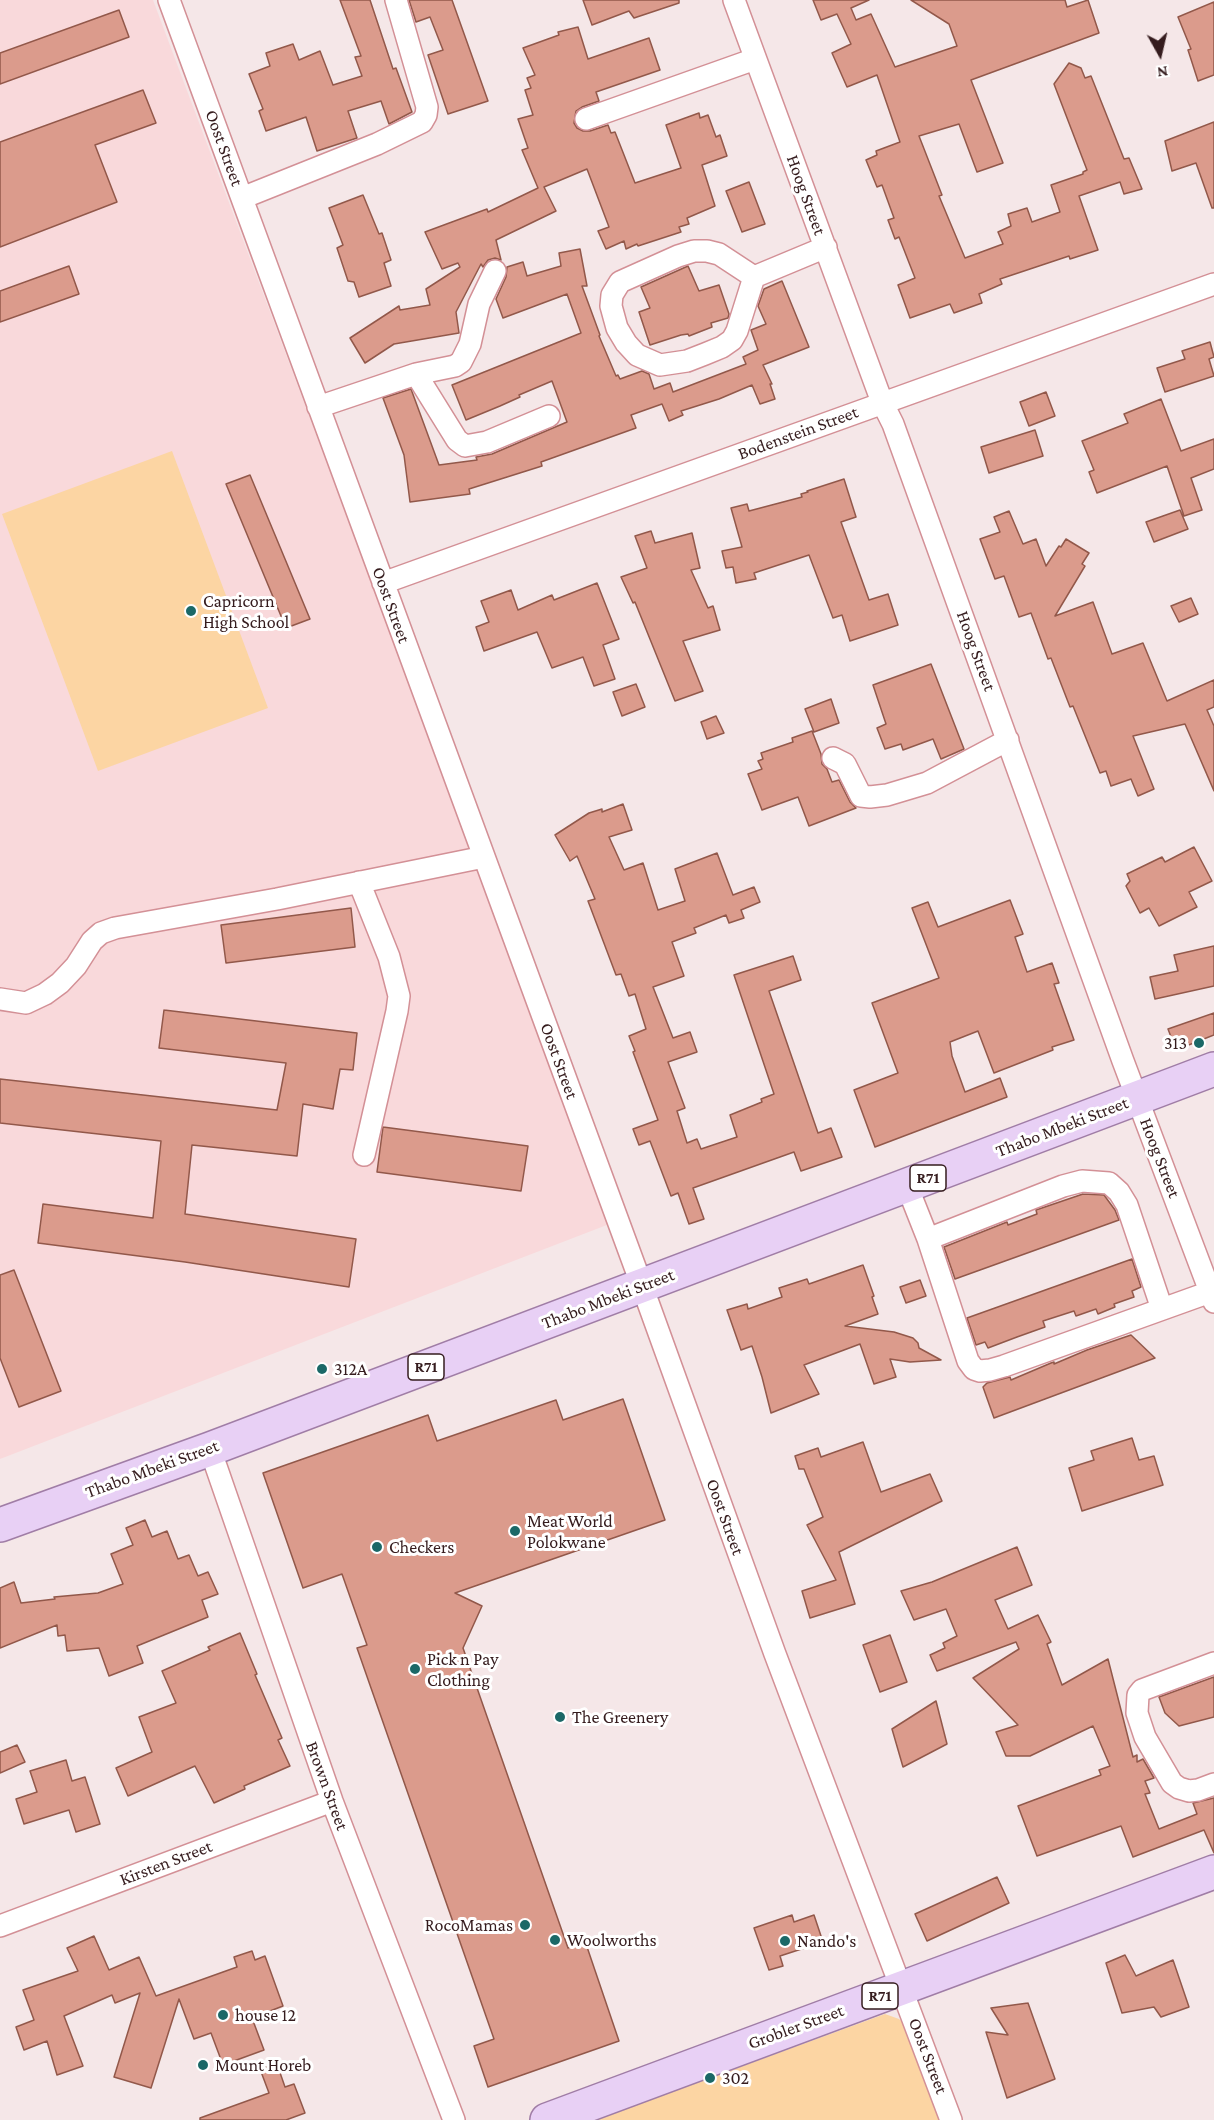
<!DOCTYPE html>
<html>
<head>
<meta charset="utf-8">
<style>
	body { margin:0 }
	#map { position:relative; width:1214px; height:2120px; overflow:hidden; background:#f5e7e8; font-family:"Crimson Pro",serif }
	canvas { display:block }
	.north { position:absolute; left:1130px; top:24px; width:60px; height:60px; -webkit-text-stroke:4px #fff; paint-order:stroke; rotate:172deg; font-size:16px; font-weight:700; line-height:24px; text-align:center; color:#351c1e }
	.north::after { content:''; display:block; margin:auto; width:21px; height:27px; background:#351c1e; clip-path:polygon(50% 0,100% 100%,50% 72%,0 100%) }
</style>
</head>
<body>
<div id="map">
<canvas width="1214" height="2120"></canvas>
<div class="north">N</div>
</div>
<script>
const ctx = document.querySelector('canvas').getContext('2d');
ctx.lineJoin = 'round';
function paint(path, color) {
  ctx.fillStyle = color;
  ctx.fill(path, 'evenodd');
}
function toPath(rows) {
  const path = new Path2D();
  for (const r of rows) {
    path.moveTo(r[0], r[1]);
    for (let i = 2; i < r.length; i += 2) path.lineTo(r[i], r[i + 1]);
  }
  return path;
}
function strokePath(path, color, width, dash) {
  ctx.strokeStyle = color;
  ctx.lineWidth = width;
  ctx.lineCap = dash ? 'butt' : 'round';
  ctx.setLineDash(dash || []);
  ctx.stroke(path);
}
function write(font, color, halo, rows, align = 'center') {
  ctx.font = font + ' "Crimson Pro",serif';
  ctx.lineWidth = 6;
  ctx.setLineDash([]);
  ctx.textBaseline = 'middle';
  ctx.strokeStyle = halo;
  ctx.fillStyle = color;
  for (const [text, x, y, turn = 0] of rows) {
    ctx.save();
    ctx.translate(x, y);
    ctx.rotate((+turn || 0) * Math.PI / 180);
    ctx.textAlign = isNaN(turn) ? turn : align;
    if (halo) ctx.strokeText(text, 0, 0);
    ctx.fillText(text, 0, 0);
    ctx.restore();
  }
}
const built = toPath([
	[0,0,153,0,612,1223,0,1459]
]);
const green = toPath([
	[172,451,268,708,98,771,2,514],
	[885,2014,899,2019,910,2029,944,2120,595,2120]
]);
const building = toPath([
	[340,0,370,0,393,69,396,68,412,112,389,124,381,101,348,111,357,138,317,151,306,117,266,131,259,111,263,109,249,74,270,66,266,53,293,44,299,60,320,51,333,85,362,76,355,57,361,56,340,0],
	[409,0,452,0,488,101,448,114,428,55,443,50,430,17,416,22,409,0],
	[583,0,679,0,679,3,634,18,629,11,592,25,583,0],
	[813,0,869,0,851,8,856,20,871,14,895,67,957,46,949,24,911,0,1065,0,1067,7,1088,0,1099,33,971,80,1003,163,977,172,959,124,919,136,942,195,939,196,965,258,1003,244,998,232,1011,226,1008,214,1027,208,1032,222,1060,212,1051,185,1083,174,1083,172,1087,170,1054,84,1069,63,1081,68,1085,78,1091,76,1124,159,1129,158,1142,189,1124,194,1120,182,1079,196,1098,250,1070,259,1069,256,1000,279,1002,284,979,294,982,303,954,313,950,304,910,318,898,285,915,278,899,237,895,239,888,220,894,218,882,185,877,187,866,160,877,155,876,151,900,142,877,75,847,87,832,53,851,44,837,14,821,20,813,0],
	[1214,2,1214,75,1198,81,1188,50,1191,49,1178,17,1214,2],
	[119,10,129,37,0,84,0,53,119,10],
	[578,27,588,59,649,38,660,70,596,92,599,101,582,107,576,111,574,123,577,128,583,131,590,131,608,125,611,133,615,132,635,183,681,168,666,125,699,113,700,118,708,115,716,137,720,135,727,156,702,165,715,206,687,218,689,224,679,227,681,232,638,246,637,244,626,249,624,241,606,249,598,231,609,227,587,169,544,187,556,211,496,240,501,260,495,258,488,260,483,267,481,264,456,312,459,333,394,344,365,363,350,338,399,306,400,310,430,305,426,289,460,267,458,263,442,269,425,232,487,209,488,212,538,188,522,150,528,148,518,119,533,115,525,90,531,88,527,78,535,75,523,48,559,35,558,32,578,27],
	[143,90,156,123,95,145,117,202,0,247,0,142,143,90],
	[1214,122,1214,208,1212,208,1196,163,1172,171,1165,141,1214,122],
	[749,182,765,224,742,232,726,191,749,182],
	[363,195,379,234,382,233,391,260,384,263,391,286,359,297,354,282,348,281,337,248,343,245,329,208,363,195],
	[580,249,587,286,582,286,600,335,599,336,616,376,618,375,620,379,642,371,649,374,654,389,670,383,673,392,746,364,743,357,758,350,751,330,766,324,758,306,764,289,782,281,809,347,763,365,772,384,770,384,775,399,760,404,752,385,719,399,681,411,683,415,669,421,662,404,631,415,636,428,541,462,542,466,469,489,470,494,410,502,404,455,383,398,411,389,439,465,477,460,476,457,492,454,567,422,552,381,519,395,520,397,500,406,466,420,452,385,581,333,567,294,503,318,496,299,506,277,507,267,523,262,527,276,561,266,559,253,580,249],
	[69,266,79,294,0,322,0,291,69,266],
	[688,266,699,291,719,285,729,314,728,318,711,323,712,327,689,336,688,334,681,335,650,345,639,312,650,308,641,287,688,266],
	[1210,342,1214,357,1209,359,1214,376,1165,392,1157,368,1185,359,1182,351,1210,342],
	[1046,392,1055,416,1029,426,1020,402,1046,392],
	[1161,399,1181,451,1214,439,1214,469,1191,478,1202,510,1184,516,1167,466,1097,493,1089,472,1094,470,1082,441,1128,423,1124,414,1161,399],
	[1035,430,1043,456,989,473,981,447,1035,430],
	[250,475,310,619,286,628,226,484,250,475],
	[844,479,856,517,841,522,869,600,888,594,898,625,850,641,842,615,833,618,809,555,754,573,756,579,736,583,733,567,726,568,722,551,742,547,731,508,747,504,749,511,802,497,801,494,808,492,807,491,844,479],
	[1180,510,1188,529,1154,542,1146,522,1180,510],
	[1009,511,1023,544,1036,539,1046,566,1059,546,1061,547,1066,539,1089,553,1082,564,1085,566,1055,616,1093,602,1112,654,1143,643,1167,701,1214,680,1214,707,1207,710,1214,726,1214,791,1185,724,1133,736,1154,789,1138,796,1131,779,1111,786,1106,771,1100,773,1073,706,1070,707,1051,658,1048,659,1031,613,1019,617,1004,576,995,579,980,539,1000,532,994,517,1009,511],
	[651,531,655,543,692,533,700,568,691,570,708,608,713,606,720,630,683,641,703,691,675,701,635,602,633,603,621,577,647,568,635,536,651,531],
	[597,583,619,639,603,645,615,679,594,686,583,657,552,668,537,632,484,651,476,627,489,622,481,601,511,590,518,610,552,595,554,600,597,583],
	[1191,598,1198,614,1179,622,1171,606,1191,598],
	[931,664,964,749,941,759,933,739,903,750,901,744,885,749,877,728,886,724,873,685,931,664],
	[636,684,645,707,622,716,613,692,636,684],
	[831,699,839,723,814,732,805,709,831,699],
	[716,716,724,733,707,739,701,722,716,716],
	[812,731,821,754,822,764,827,769,832,782,839,780,850,802,856,808,809,826,798,797,762,810,748,774,762,769,758,761,763,759,761,753,793,742,792,738,812,731],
	[623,804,632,830,609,837,624,870,643,863,658,910,685,901,675,869,717,853,733,895,754,887,760,902,741,910,744,918,729,923,726,915,694,928,696,933,672,942,684,976,653,987,673,1038,690,1032,697,1052,668,1062,685,1108,677,1111,687,1143,697,1139,701,1149,737,1137,730,1115,762,1102,761,1099,774,1094,734,975,793,956,801,980,769,991,818,1133,831,1128,842,1157,801,1171,794,1152,693,1188,704,1219,689,1224,678,1193,671,1196,650,1141,639,1145,633,1129,658,1120,633,1052,635,1051,629,1036,646,1029,635,994,629,996,621,974,616,975,588,901,595,899,577,856,570,861,555,835,589,813,602,809,602,812,623,804],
	[1194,847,1212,881,1189,892,1197,907,1159,926,1149,908,1140,913,1126,886,1130,881,1127,874,1162,857,1165,862,1194,847],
	[1010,900,1023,934,1015,937,1027,972,1052,963,1059,983,1054,984,1074,1040,1052,1047,1053,1050,994,1073,978,1031,950,1042,952,1056,965,1092,1000,1078,1007,1097,875,1147,854,1090,898,1073,872,1003,939,978,912,908,928,902,938,927,1010,900],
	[351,908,355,947,226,963,221,925,351,908],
	[1214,946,1214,986,1155,999,1150,977,1178,971,1174,955,1214,946],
	[164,1010,357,1033,353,1070,340,1069,333,1109,303,1104,297,1156,192,1145,185,1214,356,1239,349,1287,185,1262,38,1243,43,1204,153,1218,161,1141,0,1123,0,1079,277,1110,286,1063,159,1048,164,1010],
	[1214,1013,1214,1035,1176,1050,1168,1029,1214,1013],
	[383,1127,528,1146,521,1191,377,1172,383,1127],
	[1083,1194,1104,1195,1115,1210,1119,1220,955,1279,944,1247,1007,1222,1008,1225,1037,1214,1036,1210,1083,1194],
	[1132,1259,1141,1287,1132,1291,1134,1297,1114,1304,1115,1307,1098,1314,1096,1309,1076,1316,1074,1311,1043,1321,1045,1327,1017,1337,988,1348,985,1342,976,1345,967,1318,1132,1259],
	[863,1265,874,1296,872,1297,878,1314,845,1326,894,1332,913,1338,918,1343,919,1348,941,1360,910,1362,890,1359,896,1377,874,1384,860,1344,804,1365,819,1394,771,1413,762,1377,752,1346,741,1350,727,1310,747,1304,748,1309,782,1297,779,1288,807,1279,809,1284,863,1265],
	[14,1270,61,1391,19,1407,0,1358,0,1275,14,1270],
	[920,1280,926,1296,906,1303,900,1287,920,1280],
	[1131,1335,1155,1358,994,1418,983,1387,987,1383,1010,1377,1011,1380,1051,1363,1054,1362,1054,1364,1087,1350,1131,1335],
	[623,1399,665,1520,455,1593,482,1606,463,1648,568,1948,585,1941,619,2041,488,2087,474,2046,494,2039,357,1648,367,1645,342,1574,303,1588,263,1473,428,1415,437,1441,556,1400,563,1420,623,1399],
	[1132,1438,1139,1460,1154,1456,1163,1485,1082,1511,1069,1468,1094,1460,1091,1451,1132,1438],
	[863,1442,881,1492,930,1474,942,1501,839,1552,855,1604,810,1618,802,1591,836,1580,807,1525,823,1517,804,1469,799,1469,795,1456,818,1448,821,1457,863,1442],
	[145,1520,152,1537,167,1531,178,1559,189,1555,198,1576,208,1572,218,1594,202,1600,208,1617,137,1646,143,1663,109,1676,99,1648,67,1651,65,1635,58,1636,57,1625,0,1648,0,1588,14,1582,21,1603,55,1599,54,1597,98,1593,123,1584,111,1554,133,1545,126,1528,145,1520],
	[1017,1547,1032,1585,995,1600,1008,1629,1038,1615,1051,1642,1047,1644,1062,1685,1108,1659,1133,1757,1137,1755,1137,1762,1143,1759,1154,1778,1145,1781,1150,1793,1145,1794,1159,1829,1197,1814,1193,1803,1214,1798,1214,1853,1204,1830,1133,1857,1121,1826,1037,1856,1018,1806,1101,1775,1099,1770,1110,1766,1093,1726,1030,1756,1006,1756,996,1732,1018,1725,973,1678,1019,1649,1016,1642,937,1671,930,1655,945,1648,943,1643,957,1636,946,1609,914,1620,901,1591,932,1582,1017,1547],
	[240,1633,257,1674,255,1675,282,1738,278,1740,290,1766,244,1786,245,1789,214,1803,195,1766,128,1796,116,1768,152,1752,139,1717,176,1703,162,1671,210,1650,208,1647,240,1633],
	[890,1635,907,1682,880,1692,863,1645,890,1635],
	[1214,1677,1214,1717,1179,1726,1165,1713,1159,1697,1214,1677],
	[936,1701,947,1744,903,1767,892,1729,936,1701],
	[17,1745,25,1762,0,1773,0,1752,17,1745],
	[66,1760,72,1781,85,1777,100,1824,76,1832,69,1810,24,1824,16,1799,37,1792,30,1771,66,1760],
	[997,1877,1009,1903,927,1941,915,1914,997,1877],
	[792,1915,794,1922,814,1915,823,1942,780,1956,783,1966,769,1970,754,1928,792,1915],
	[94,1936,109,1970,139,1957,156,1996,237,1967,234,1957,252,1951,255,1960,265,1956,283,2006,252,2018,264,2050,223,2065,211,2033,194,2039,179,1999,151,2088,114,2077,140,1993,115,2003,112,1995,64,2016,83,2066,57,2075,47,2041,24,2050,16,2027,34,2020,23,1990,78,1971,67,1948,94,1936],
	[1125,1955,1136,1976,1173,1960,1189,2007,1161,2017,1154,2007,1122,2013,1106,1963,1125,1955],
	[1028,2003,1055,2079,1007,2098,986,2032,1008,2035,991,2008,1028,2003],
	[277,2064,285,2087,294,2084,305,2113,286,2120,200,2120,200,2118,269,2093,260,2069,277,2064]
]);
const minor = toPath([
	[169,0,642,1286,775,1654,951,2120],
	[734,0,882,402,893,424,1123,1061,1214,1302],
	[586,119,755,59],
	[242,198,377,144,422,122,426,115,427,107,396,0],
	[754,277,719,254,707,251,694,251,678,256,620,282,612,295,611,306,617,328,626,343,637,355,660,365,687,361,705,354,722,347,732,340,737,331,754,277,826,247],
	[416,374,455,366,461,362,470,344,479,304,495,271],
	[318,407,416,374,457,440,465,446,487,442,549,416],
	[383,583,1214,284],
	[833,758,845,764,861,796,870,797,887,795,927,783,1008,740],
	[359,882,389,957,399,996,397,1011,364,1155],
	[0,999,26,1003,45,994,60,983,76,966,92,941,101,933,115,928,277,899,484,857],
	[907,1186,928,1239,968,1361,974,1369,980,1371,990,1370,1004,1366,1210,1292],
	[928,1239,1063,1186,1082,1181,1109,1183,1119,1192,1127,1205,1162,1309],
	[210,1449,332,1801,454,2120],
	[1214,1663,1142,1690,1138,1695,1137,1713,1145,1737,1172,1783,1179,1788,1189,1791,1198,1790,1214,1784],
	[0,1926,332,1801]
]);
const primary = toPath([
	[0,1525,210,1449,1214,1069],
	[547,2120,1214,1872]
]);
const markers = [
	[191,611,6,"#1b6867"],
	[1199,1043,6,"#1b6867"],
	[322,1369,6,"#1b6867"],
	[515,1531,6,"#1b6867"],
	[377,1547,6,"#1b6867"],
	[415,1669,6,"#1b6867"],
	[560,1717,6,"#1b6867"],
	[525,1925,6,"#1b6867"],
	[555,1940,6,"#1b6867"],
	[785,1941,6,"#1b6867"],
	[223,2015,6,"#1b6867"],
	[203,2065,6,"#1b6867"],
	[710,2078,6,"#1b6867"]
];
const shields = [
	[928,1178,36],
	[426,1367,36],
	[880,1996,36]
];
const shieldNames = [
	["R71",928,1178],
	["R71",426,1367],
	["R71",880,1996]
];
const streetNames = [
	["Oost Street",224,148,70],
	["Hoog Street",806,195,70],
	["Bodenstein Street",798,433,-20],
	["Oost Street",391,605,70],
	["Hoog Street",976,651,70],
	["Oost Street",559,1061,70],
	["Thabo Mbeki Street",1062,1127,-21],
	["Hoog Street",1160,1158,69],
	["Thabo Mbeki Street",608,1299,-21],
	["Thabo Mbeki Street",152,1469,-20],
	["Oost Street",725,1517,70],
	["Brown Street",327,1786,70],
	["Kirsten Street",166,1863,-21],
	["Grobler Street",796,2027,-20],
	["Oost Street",928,2056,69]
];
const poiNames = [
	["Capricorn",203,601],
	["High School",203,622],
	["313",1187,1043,"right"],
	["312A",334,1369],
	["Meat World",527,1521],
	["Polokwane",527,1542],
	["Checkers",389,1547],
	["Pick n Pay",427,1659],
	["Clothing",427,1680],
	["The Greenery",572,1717],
	["RocoMamas",513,1925,"right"],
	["Woolworths",567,1940],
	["Nando's",797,1941],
	["house 12",235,2015],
	["Mount Horeb",215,2065],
	["302",722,2078]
];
paint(built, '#f9d9db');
paint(green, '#fcd5a3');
paint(building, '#db9b8c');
strokePath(building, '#92584a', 1.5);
strokePath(minor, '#d39096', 24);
strokePath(primary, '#a07da6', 36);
strokePath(minor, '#fff', 21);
strokePath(primary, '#e8d0f5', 33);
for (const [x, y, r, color] of markers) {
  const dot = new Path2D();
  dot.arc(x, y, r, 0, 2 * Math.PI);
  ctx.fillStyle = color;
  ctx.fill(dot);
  strokePath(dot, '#fff', 2);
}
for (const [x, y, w] of shields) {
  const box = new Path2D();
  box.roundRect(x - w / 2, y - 13, w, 26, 4.5);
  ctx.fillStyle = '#fff';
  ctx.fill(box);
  strokePath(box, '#351c1e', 1.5);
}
write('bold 16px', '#351c1e', null, shieldNames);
write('18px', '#351c1e', '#fff', streetNames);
write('18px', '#351c1e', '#fff', poiNames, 'left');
</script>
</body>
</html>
